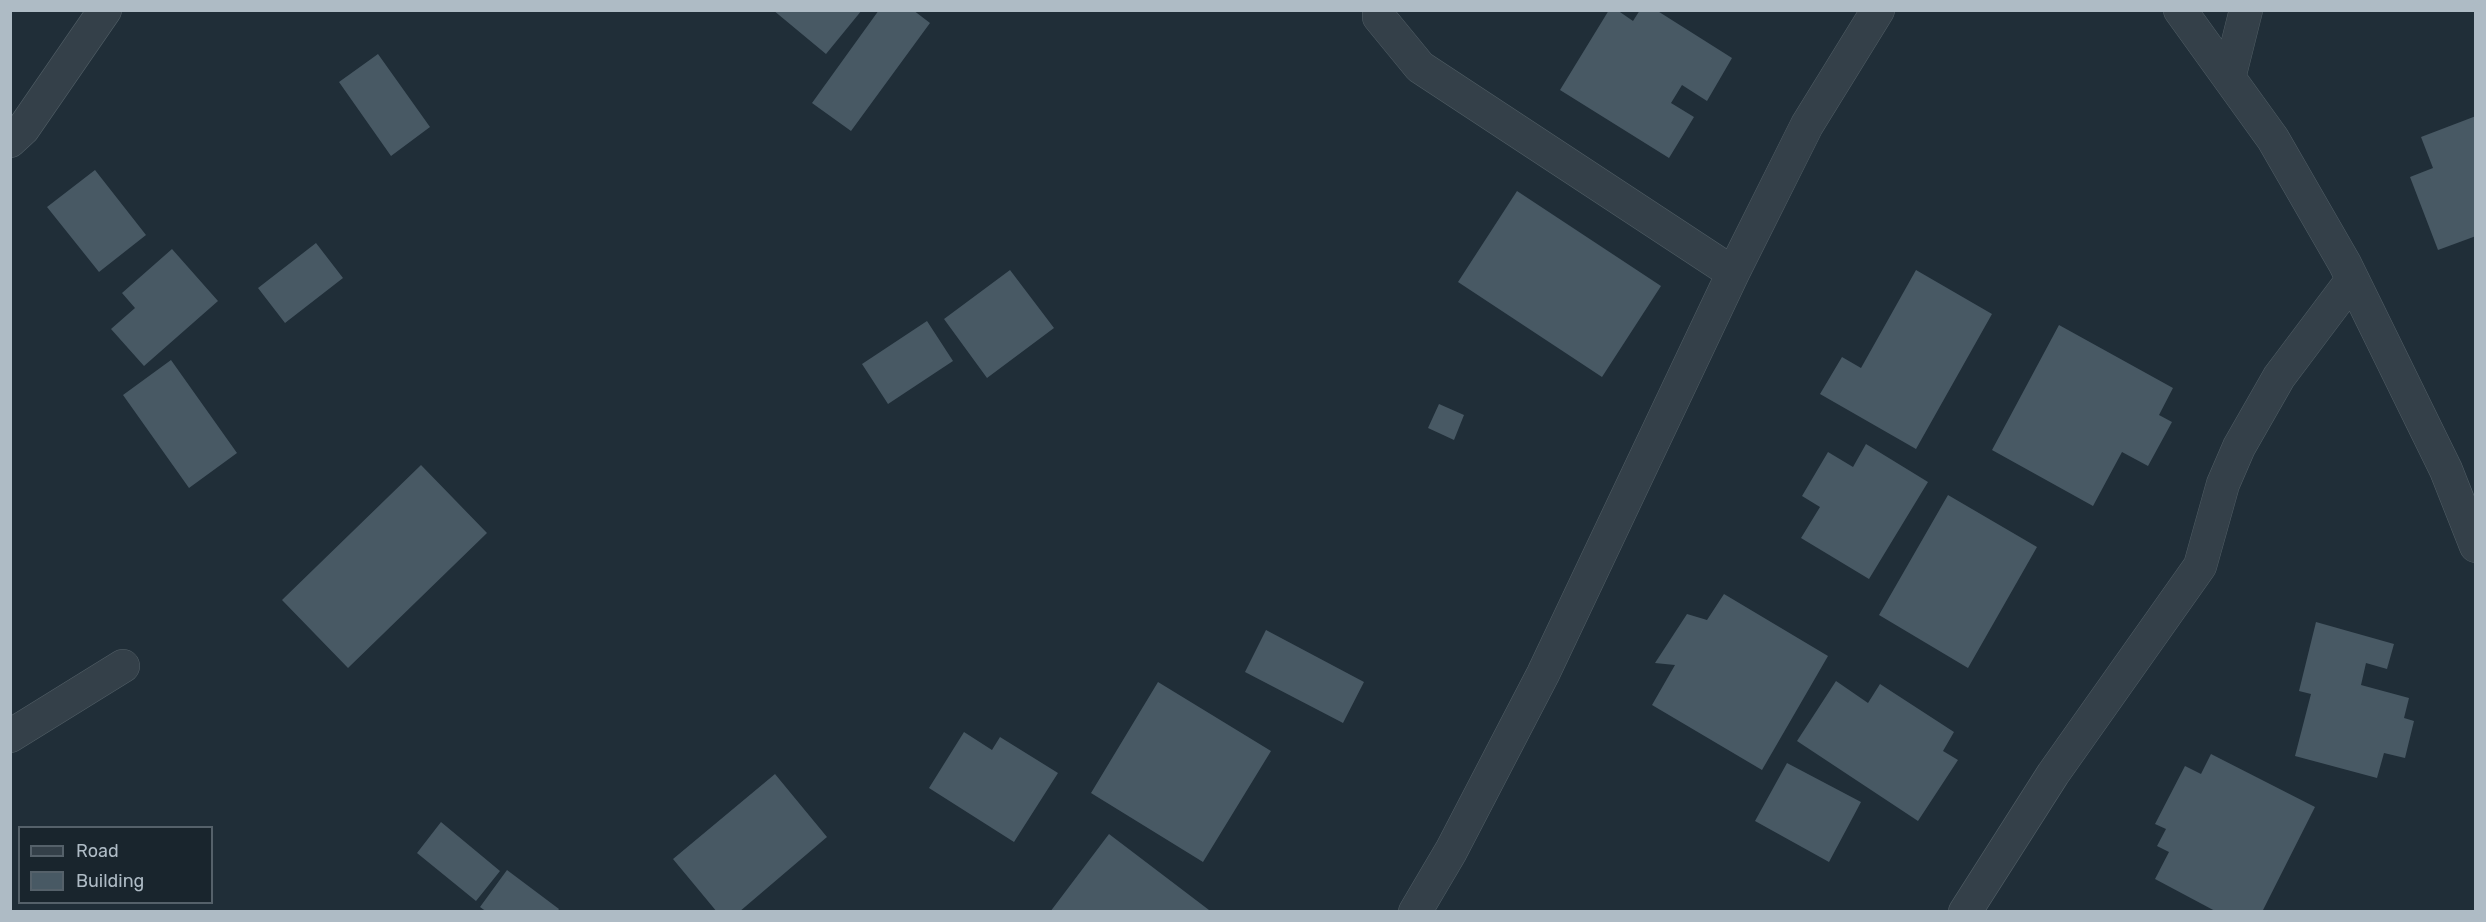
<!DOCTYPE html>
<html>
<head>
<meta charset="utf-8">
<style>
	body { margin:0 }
	#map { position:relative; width:2486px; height:922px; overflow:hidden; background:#202e38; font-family:Rubik,sans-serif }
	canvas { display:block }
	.frame { position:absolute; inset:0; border:12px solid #aebbc5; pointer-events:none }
	.legend { position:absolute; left:18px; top:826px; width:195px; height:78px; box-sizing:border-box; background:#19252d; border:2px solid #55616a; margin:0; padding:8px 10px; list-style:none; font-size:18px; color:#aebbc5 }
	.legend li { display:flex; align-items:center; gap:12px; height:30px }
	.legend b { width:30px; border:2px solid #55616a }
</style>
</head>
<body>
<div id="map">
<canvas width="2486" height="922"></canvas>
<div class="frame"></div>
<ul class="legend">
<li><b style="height:8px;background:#344049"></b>Road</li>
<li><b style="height:16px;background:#485964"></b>Building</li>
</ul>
</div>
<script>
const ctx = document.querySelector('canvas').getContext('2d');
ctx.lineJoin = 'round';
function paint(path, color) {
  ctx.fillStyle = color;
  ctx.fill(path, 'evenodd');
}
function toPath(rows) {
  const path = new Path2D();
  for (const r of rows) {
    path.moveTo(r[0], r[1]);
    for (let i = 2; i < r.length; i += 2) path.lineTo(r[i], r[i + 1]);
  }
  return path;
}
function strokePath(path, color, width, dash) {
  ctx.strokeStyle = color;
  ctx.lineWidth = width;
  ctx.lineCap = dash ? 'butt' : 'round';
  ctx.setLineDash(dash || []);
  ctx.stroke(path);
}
const building = toPath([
	[773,10,862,10,826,54],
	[879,10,913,10,930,23,851,131,812,103],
	[1609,10,1617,10,1633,21,1640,10,1656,10,1732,58,1707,101,1682,85,1671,103,1694,117,1669,158,1560,90],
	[378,54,430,127,391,156,339,82],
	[2476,116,2476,236,2438,250,2410,177,2433,168,2421,137],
	[95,170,146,235,99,272,47,207],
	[1517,191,1661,286,1602,377,1458,282],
	[316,243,343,278,285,323,258,288],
	[172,249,218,301,144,366,111,329,135,308,122,293],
	[1010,270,1054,328,987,378,944,319],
	[1916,270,1992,314,1916,449,1820,394,1842,357,1861,368],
	[927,321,953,361,888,404,862,364],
	[2059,325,2173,388,2159,415,2172,422,2148,466,2122,452,2093,506,1992,450],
	[171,360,237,453,189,488,123,395],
	[1439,404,1464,415,1454,440,1428,428],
	[1866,444,1928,482,1869,579,1801,538,1820,507,1802,496,1828,452,1853,467],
	[421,465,487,533,348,668,282,600],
	[1948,495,2037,547,1968,668,1879,615],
	[1724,594,1828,656,1762,770,1652,705,1675,665,1655,663,1687,614,1707,620],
	[2316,622,2394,644,2387,669,2366,663,2361,685,2409,698,2404,718,2414,721,2405,758,2384,753,2377,778,2295,756,2311,694,2299,691],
	[1266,630,1364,682,1343,723,1245,672],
	[1836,681,1868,703,1880,684,1954,732,1943,751,1958,760,1918,821,1797,741],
	[1158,682,1271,751,1203,862,1091,793],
	[964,732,992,750,1000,737,1058,773,1014,842,929,788],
	[2211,754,2315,807,2262,912,2217,912,2155,879,2169,852,2157,846,2166,829,2155,824,2185,766,2201,774],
	[1787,763,1861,802,1829,862,1755,821],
	[775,774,827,837,739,912,717,912,673,859],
	[441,822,500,871,476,901,417,853],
	[1109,834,1209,910,1207,912,1050,912],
	[507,870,559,909,557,912,487,912,480,907]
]);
const minor = toPath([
	[1379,10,1379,17,1420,67,1733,273],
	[2180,10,2273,139,2345,264,2446,470,2476,546],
	[2229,78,2246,10],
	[10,141,23,129,105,10],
	[10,736,123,666],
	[1415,912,1451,851,1543,674,1733,273,1807,125,1878,10],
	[1965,912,2053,774,2200,566,2223,484,2239,447,2279,377,2352,280]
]);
paint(building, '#485964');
strokePath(minor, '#515e66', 34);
strokePath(minor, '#344049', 33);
</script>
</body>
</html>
